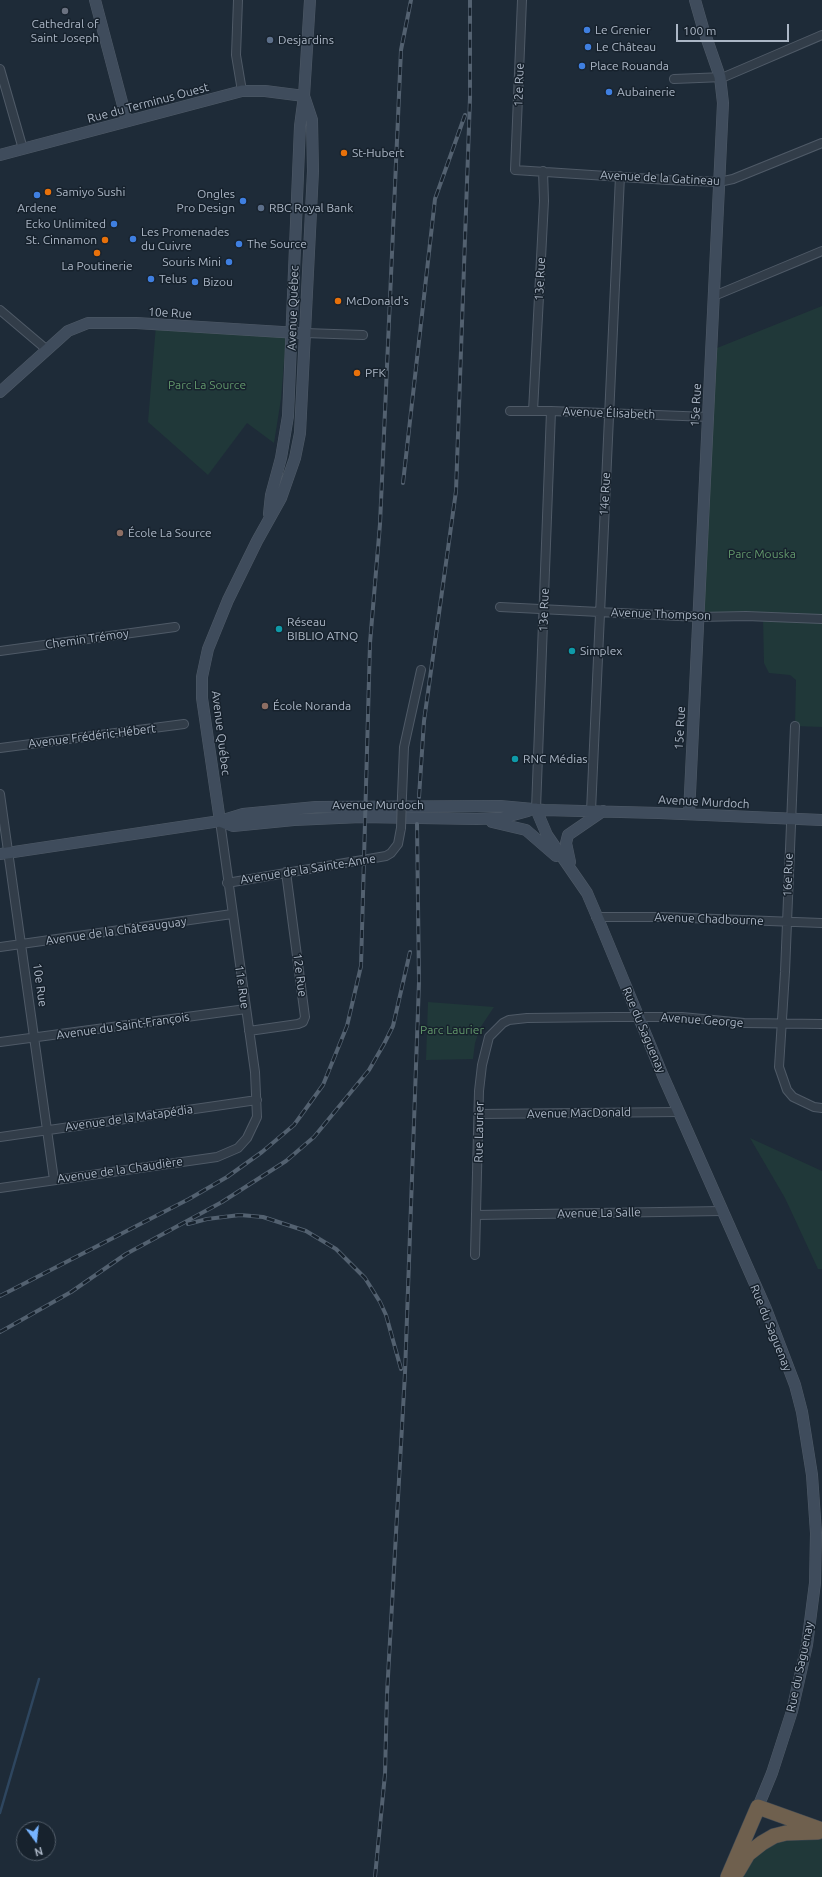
<!DOCTYPE html>
<html>
<head>
<meta charset="utf-8">
<style>
	body { margin:0 }
	#map { position:relative; width:822px; height:1877px; overflow:hidden; background:#1e2b38; font-family:Ubuntu,sans-serif }
	canvas { display:block }
	.north { position:absolute; left:16px; top:1821px; width:40px; height:40px; box-sizing:border-box; background:#17222d; border:1px solid #535e6a; border-radius:50%; rotate:165deg; font-size:11px; font-weight:700; line-height:16px; text-align:center; color:#acb7c6 }
	.north::after { content:''; display:block; margin:auto; width:14px; height:18px; background:#77b4ff; clip-path:polygon(50% 0,100% 100%,50% 72%,0 100%) }
	.scale { position:absolute; left:676px; top:24px; width:113px; height:18px; box-sizing:border-box; border:2px solid #acb7c6; border-top:0; padding-left:5px; font-size:12px; line-height:14px; white-space:nowrap; color:#acb7c6; -webkit-text-stroke:3px #17222d; paint-order:stroke }
</style>
</head>
<body>
<div id="map">
<canvas width="822" height="1877"></canvas>
<div class="north">N</div>
<div class="scale">100 m</div>
</div>
<script>
const ctx = document.querySelector('canvas').getContext('2d');
ctx.lineJoin = 'round';
function paint(path, color) {
  ctx.fillStyle = color;
  ctx.fill(path, 'evenodd');
}
function toPath(rows) {
  const path = new Path2D();
  for (const r of rows) {
    path.moveTo(r[0], r[1]);
    for (let i = 2; i < r.length; i += 2) path.lineTo(r[i], r[i + 1]);
  }
  return path;
}
function strokePath(path, color, width, dash) {
  ctx.strokeStyle = color;
  ctx.lineWidth = width;
  ctx.lineCap = dash ? 'butt' : 'round';
  ctx.setLineDash(dash || []);
  ctx.stroke(path);
}
function write(font, color, halo, rows, align = 'center') {
  ctx.font = font + ' Ubuntu,sans-serif';
  ctx.lineWidth = 3;
  ctx.setLineDash([]);
  ctx.textBaseline = 'middle';
  ctx.strokeStyle = halo;
  ctx.fillStyle = color;
  for (const [text, x, y, turn = 0] of rows) {
    ctx.save();
    ctx.translate(x, y);
    ctx.rotate((+turn || 0) * Math.PI / 180);
    ctx.textAlign = isNaN(turn) ? turn : align;
    if (halo) ctx.strokeText(text, 0, 0);
    ctx.fillText(text, 0, 0);
    ctx.restore();
  }
}
const green = toPath([
	[822,306,822,727,795,726,796,680,790,675,769,673,764,663,763,617,699,617,712,350],
	[156,325,286,337,281,399,274,443,247,423,208,475,148,422],
	[428,1002,494,1007,480,1028,475,1043,473,1059,426,1060],
	[750,1138,822,1171,822,1269,818,1269,785,1198],
	[822,1831,822,1877,734,1877,762,1843]
]);
const stream = toPath([
	[0,1813,39,1679]
]);
const street = toPath([
	[238,0,236,55,242,91],
	[522,0,515,170,668,180,719,182,733,179,822,143],
	[0,69,23,149],
	[674,79,724,77,822,35],
	[714,296,822,251],
	[0,310,46,349],
	[305,333,363,335],
	[510,411,551,411,709,417],
	[533,411,544,201,543,171],
	[500,607,699,617,746,616,822,619],
	[0,651,175,627],
	[795,726,785,972,779,1067,787,1090,793,1097,814,1107,822,1108],
	[0,748,184,724],
	[0,794,54,1180],
	[402,796,404,747,421,670],
	[536,809,551,411],
	[591,811,620,176],
	[227,883,386,856,391,853,398,844,401,828],
	[596,917,663,917,822,923],
	[0,947,232,914],
	[249,1031,298,1024,303,1022,305,1017,286,872],
	[0,1042,246,1009],
	[479,1114,679,1112],
	[0,1137,257,1100],
	[0,1188,217,1157,238,1148,247,1138,257,1117,255,1072,220,821],
	[476,1215,722,1211],
	[475,1255,479,1091,482,1065,489,1037,503,1023,509,1020,527,1018,615,1017,682,1017,744,1023,822,1024]
]);
const secondary = toPath([
	[95,0,127,121],
	[0,155,242,91,265,91,304,96],
	[0,392,68,331,88,323,136,323,298,333],
	[269,514,271,495,281,458,288,416,300,126,304,96,310,0],
	[536,809,547,835,587,893,599,921,663,1076,766,1309,795,1385,802,1412,812,1475,816,1533,815,1583,807,1645,792,1711,772,1773,758,1807],
	[689,814,723,103,720,77,703,28,695,0],
	[220,821,202,698,202,677,208,649,228,600,257,541,281,498,295,458,300,433,313,171,312,120,304,96],
	[220,821,233,826,294,820,361,817,477,819,502,818,528,811],
	[492,822,526,830,556,856],
	[0,854,220,821,243,814,316,807,500,806,544,810,659,813,822,820],
	[570,862,566,843,568,835,603,811]
]);
const highway = toPath([
	[738,1871,748,1854,762,1843,774,1836,786,1833,818,1832],
	[728,1877,758,1807,822,1830]
]);
const rail = toPath([
	[403,483,435,199,465,115],
	[419,797,424,721,456,491,470,98,470,0],
	[188,1224,207,1219,240,1215,263,1217,306,1231,336,1249,365,1278,380,1302,386,1315,401,1369],
	[0,1296,189,1199,227,1177,262,1152,294,1125,323,1085,347,1026,361,966,370,643,380,524,401,50,411,0],
	[0,1332,71,1292,126,1254,222,1202,286,1161,314,1137,369,1070,384,1044,393,1026,410,952],
	[375,1877,385,1774,387,1694,405,1373,419,982,417,824]
]);
const streetBridge = toPath([
	[401,828,402,796]
]);
const markers = [
	[65,11,4,"#6b7280"],
	[587,30,4,"#3f7fe0"],
	[270,40,4,"#5c6f8a"],
	[588,47,4,"#3f7fe0"],
	[582,66,4,"#3f7fe0"],
	[609,92,4,"#3f7fe0"],
	[344,153,4,"#e8710a"],
	[48,192,4,"#e8710a"],
	[37,195,4,"#3f7fe0"],
	[243,201,4,"#3f7fe0"],
	[261,208,4,"#5c6f8a"],
	[114,224,4,"#3f7fe0"],
	[133,239,4,"#3f7fe0"],
	[105,240,4,"#e8710a"],
	[239,244,4,"#3f7fe0"],
	[97,253,4,"#e8710a"],
	[229,262,4,"#3f7fe0"],
	[151,279,4,"#3f7fe0"],
	[195,282,4,"#3f7fe0"],
	[338,301,4,"#e8710a"],
	[357,373,4,"#e8710a"],
	[120,533,4,"#8d6e63"],
	[279,629,4,"#0f9aa8"],
	[572,651,4,"#0f9aa8"],
	[265,706,4,"#8d6e63"],
	[515,759,4,"#0f9aa8"]
];
const poiNames = [
	["Cathedral of",65,24,"center"],
	["Saint Joseph",65,38,"center"],
	["Le Grenier",595,30],
	["Desjardins",278,40],
	["Le Château",596,47],
	["Place Rouanda",590,66],
	["Aubainerie",617,92],
	["St-Hubert",352,153],
	["Samiyo Sushi",56,192],
	["Ongles",235,194,"right"],
	["Pro Design",235,208,"right"],
	["Ardene",37,208,"center"],
	["RBC Royal Bank",269,208],
	["Ecko Unlimited",106,224,"right"],
	["Les Promenades",141,232],
	["du Cuivre",141,246],
	["St. Cinnamon",97,240,"right"],
	["The Source",247,244],
	["Souris Mini",221,262,"right"],
	["La Poutinerie",97,266,"center"],
	["Telus",159,279],
	["Bizou",203,282],
	["McDonald's",346,301],
	["PFK",365,373],
	["École La Source",128,533],
	["Réseau",287,622],
	["BIBLIO ATNQ",287,636],
	["Simplex",580,651],
	["École Noranda",273,706],
	["RNC Médias",523,759]
];
const streetNames = [
	["12e Rue",519,85,-88],
	["Rue du Terminus Ouest",148,103,-15],
	["Avenue de la Gatineau",660,178,3],
	["13e Rue",540,279,-87],
	["Avenue Québec",293,308,-88],
	["10e Rue",170,313,3],
	["15e Rue",696,405,-87],
	["Avenue Élisabeth",609,413,2],
	["14e Rue",605,494,-87],
	["13e Rue",544,610,-88],
	["Avenue Thompson",661,614,2],
	["Chemin Trémoy",87,639,-8],
	["15e Rue",680,728,-87],
	["Avenue Québec",221,733,83],
	["Avenue Frédéric-Hébert",92,736,-7],
	["Avenue Murdoch",704,802,3],
	["Avenue Murdoch",378,805],
	["Avenue de la Sainte-Anne",308,869,-9],
	["16e Rue",788,875,-88],
	["Avenue Chadbourne",709,919,2],
	["Avenue de la Châteauguay",116,931,-8],
	["12e Rue",300,975,83],
	["10e Rue",40,985,82],
	["11e Rue",242,987,82],
	["Avenue George",702,1020,4],
	["Avenue du Saint-François",123,1026,-8],
	["Rue du Saguenay",644,1030,67],
	["Avenue MacDonald",579,1113,-1],
	["Avenue de la Matapédia",129,1118,-8],
	["Rue Laurier",479,1132,-89],
	["Avenue de la Chaudière",120,1170,-8],
	["Avenue La Salle",599,1213,-1],
	["Rue du Saguenay",771,1328,68],
	["Rue du Saguenay",800,1667,-78]
];
const parkNames = [
	["Parc La Source",207,385],
	["Parc Mouska",762,554],
	["Parc Laurier",452,1030]
];
paint(green, '#203839');
strokePath(stream, '#2e465f', 2.5);
strokePath(street, '#4f5a67', 10);
strokePath(secondary, '#4f5a67', 12);
strokePath(highway, '#3c4753', 16);
strokePath(street, '#323d49', 8);
strokePath(secondary, '#3f4c5c', 11);
strokePath(highway, '#6f604e', 15);
strokePath(rail, '#536170', 4);
strokePath(rail, '#17222d', 2.5, [8]);
strokePath(streetBridge, '#4f5a67', 10, []);
strokePath(streetBridge, '#323d49', 8);
for (const [x, y, r, color] of markers) {
  const dot = new Path2D();
  dot.arc(x, y, r, 0, 2 * Math.PI);
  ctx.fillStyle = color;
  ctx.fill(dot);
  strokePath(dot, '#17222d', 1.5);
}
write('12px', '#acb7c6', '#17222d', poiNames, 'left');
write('12px', '#acb7c6', '#17222d', streetNames);
write('12px', '#62986b', '#17222d', parkNames);
</script>
</body>
</html>
